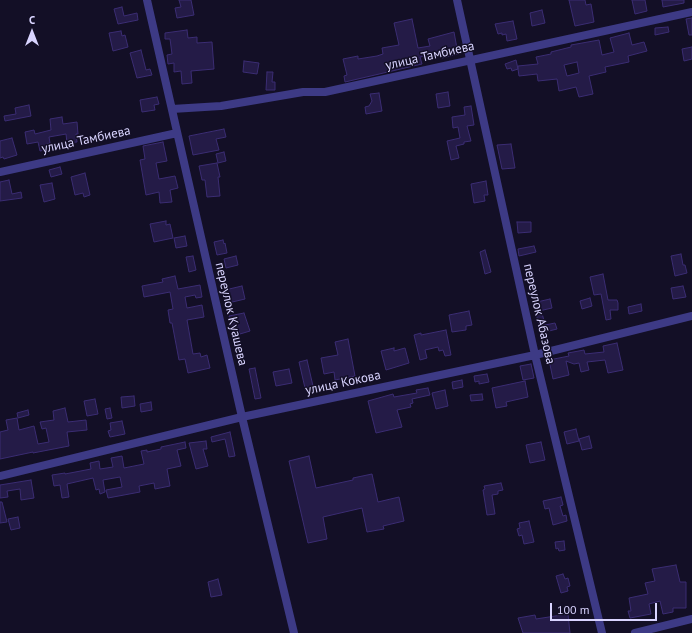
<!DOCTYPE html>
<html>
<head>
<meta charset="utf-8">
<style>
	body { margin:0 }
	#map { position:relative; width:692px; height:633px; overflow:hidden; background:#130f26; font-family:"PT Sans",sans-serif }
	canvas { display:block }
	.north { position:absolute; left:12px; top:12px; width:40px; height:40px; -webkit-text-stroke:3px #130f26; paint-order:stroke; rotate:0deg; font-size:11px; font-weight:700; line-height:16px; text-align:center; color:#d9d4ff }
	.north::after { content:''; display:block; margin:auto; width:14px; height:18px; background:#d9d4ff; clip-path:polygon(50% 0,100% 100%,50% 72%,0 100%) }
	.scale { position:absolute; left:550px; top:603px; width:107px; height:18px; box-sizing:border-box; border:2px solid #d9d4ff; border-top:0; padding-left:5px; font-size:12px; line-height:14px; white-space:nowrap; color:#d9d4ff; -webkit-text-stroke:3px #130f26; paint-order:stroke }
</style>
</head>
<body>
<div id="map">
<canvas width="692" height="633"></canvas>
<div class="north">С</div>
<div class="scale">100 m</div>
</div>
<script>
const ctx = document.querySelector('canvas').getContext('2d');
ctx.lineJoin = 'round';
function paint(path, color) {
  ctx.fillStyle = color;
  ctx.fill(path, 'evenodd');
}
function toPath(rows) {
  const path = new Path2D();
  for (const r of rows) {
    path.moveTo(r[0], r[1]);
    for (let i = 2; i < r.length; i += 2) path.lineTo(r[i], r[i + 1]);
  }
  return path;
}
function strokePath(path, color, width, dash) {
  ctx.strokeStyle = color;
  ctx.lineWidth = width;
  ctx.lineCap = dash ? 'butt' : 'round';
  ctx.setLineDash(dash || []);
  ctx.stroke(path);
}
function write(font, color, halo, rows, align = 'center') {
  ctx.font = font + ' "PT Sans",sans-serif';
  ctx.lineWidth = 3;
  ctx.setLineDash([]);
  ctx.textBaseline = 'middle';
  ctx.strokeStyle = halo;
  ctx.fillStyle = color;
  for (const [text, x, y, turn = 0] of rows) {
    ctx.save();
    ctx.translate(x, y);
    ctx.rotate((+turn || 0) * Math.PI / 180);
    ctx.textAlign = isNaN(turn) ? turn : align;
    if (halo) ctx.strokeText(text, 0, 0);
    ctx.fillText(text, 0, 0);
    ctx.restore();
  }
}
const building = toPath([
	[179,0,191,0,194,15,177,18,175,8,181,7,179,0],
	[569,0,585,0,586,5,591,4,594,22,575,26,569,0],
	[632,0,645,0,647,11,635,14,632,0],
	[662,0,684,0,684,3,663,7,662,0],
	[122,7,124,16,137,13,138,20,118,24,114,9,122,7],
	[542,10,545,23,532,26,530,13,542,10],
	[692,18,692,35,689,35,686,19,692,18],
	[412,19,418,48,430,46,428,39,454,32,458,54,442,58,440,53,420,57,422,64,345,82,344,76,347,75,343,59,358,56,358,59,377,56,383,54,382,48,399,45,394,23,412,19],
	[513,21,517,39,507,41,506,34,502,35,502,33,498,34,495,24,513,21],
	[668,27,669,32,655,35,655,28,668,27],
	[187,30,188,38,197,37,197,43,212,42,214,69,191,71,192,83,182,84,181,71,174,72,174,63,168,64,167,55,172,54,170,39,165,39,165,33,187,30],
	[121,31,122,36,125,35,128,47,113,51,109,33,121,31],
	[629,33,632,45,644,42,647,51,628,56,629,62,605,67,606,72,589,76,593,94,579,97,576,87,559,91,557,79,538,81,537,74,519,76,518,69,512,71,511,68,507,69,505,64,516,60,518,69,518,66,538,64,536,57,551,54,551,52,571,47,571,45,599,40,602,55,614,52,610,38,629,33],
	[577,62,579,73,567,76,564,65,577,62],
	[692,47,692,59,684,61,682,49,692,47],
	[141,50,146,70,150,69,152,75,137,78,130,53,141,50],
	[244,61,259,63,257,74,243,72,244,61],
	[267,72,273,72,272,82,275,82,275,90,266,90,267,72],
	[448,92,450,106,438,108,436,94,448,92],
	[379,93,382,111,366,114,365,107,369,106,372,101,370,94,379,93],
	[157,97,159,104,154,105,155,110,142,112,140,100,157,97],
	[29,105,31,116,5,121,4,116,16,114,15,108,29,105],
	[471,106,474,125,467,126,471,141,464,142,464,144,456,146,459,158,451,160,447,141,460,138,458,127,453,128,452,117,465,115,464,107,471,106],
	[62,117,63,124,77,122,78,134,76,134,77,142,67,143,66,134,49,137,50,143,47,144,49,149,40,151,38,142,27,144,25,132,34,130,35,134,51,130,50,119,62,117],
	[224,129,226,137,216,139,219,150,193,155,189,136,224,129],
	[12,138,17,155,4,159,3,157,0,158,0,141,12,138],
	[163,142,167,161,156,163,159,179,175,176,178,188,170,190,172,202,160,203,159,192,146,195,140,160,145,159,143,146,163,142],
	[511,144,515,168,502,169,497,145,511,144],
	[224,152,226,161,218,163,216,154,224,152],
	[217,163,220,177,218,177,220,196,207,197,205,180,202,180,199,166,217,163],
	[60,167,62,174,51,177,49,170,60,167],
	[85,173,90,195,84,197,83,193,75,195,71,177,85,173],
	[9,180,12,194,21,192,22,198,0,201,0,182,9,180],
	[486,181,488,195,484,195,485,201,474,203,471,184,486,181],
	[52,183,55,199,44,202,40,185,52,183],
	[166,221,166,225,170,224,173,238,154,242,150,224,166,221],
	[517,222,531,222,531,232,518,233,517,222],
	[185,236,187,246,176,248,174,238,185,236],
	[223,240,224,244,225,243,227,253,217,255,214,242,223,240],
	[534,246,536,252,519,256,518,249,534,246],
	[485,250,491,272,485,274,480,252,485,250],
	[681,254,683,265,685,265,687,273,675,276,671,256,681,254],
	[193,256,196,270,189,272,186,257,193,256],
	[236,256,238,265,226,268,224,259,236,256],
	[603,274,608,300,617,300,618,303,618,310,610,310,611,319,606,320,601,294,594,295,590,277,603,274],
	[175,276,178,289,200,285,202,297,196,298,195,295,185,297,187,308,202,305,204,317,187,320,193,354,200,353,201,357,207,355,210,368,188,373,185,359,179,360,172,323,170,323,168,310,173,309,170,292,144,297,142,286,163,282,162,279,175,276],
	[242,286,245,299,228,303,225,290,242,286],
	[683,286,686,297,673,299,671,288,683,286],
	[590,298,592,306,582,309,580,301,590,298],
	[550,299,552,308,539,311,537,302,550,299],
	[641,304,642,311,629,314,628,307,641,304],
	[469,311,472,325,466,326,466,330,452,332,449,315,469,311],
	[244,313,250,331,240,334,236,325,232,326,229,316,244,313],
	[542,313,545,325,555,323,557,329,541,333,536,314,542,313],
	[446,330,451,355,445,356,443,350,439,351,438,347,425,350,427,358,420,360,414,335,421,333,421,335,446,330],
	[348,339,355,376,335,380,334,372,324,374,321,358,338,355,335,342,348,339],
	[617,343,623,370,608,373,605,360,587,362,589,370,581,372,579,363,574,364,566,361,569,375,553,379,549,360,569,356,568,353,584,350,585,354,604,352,603,346,617,343],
	[394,348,394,351,405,348,409,363,386,370,381,351,394,348],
	[307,360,313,386,305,388,299,362,307,360],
	[531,364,534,378,523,380,520,366,531,364],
	[255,368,261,398,255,399,249,369,255,368],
	[289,369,292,383,276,386,273,372,289,369],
	[487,374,489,382,479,384,479,381,475,382,474,376,487,374],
	[462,380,463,387,453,389,452,382,462,380],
	[525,381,528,397,506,402,507,406,496,408,492,388,525,381],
	[428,388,430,395,412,399,413,403,410,404,411,407,397,410,402,427,376,433,368,401,393,394,394,397,417,393,416,390,428,388],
	[445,390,448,406,436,409,432,393,445,390],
	[482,394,483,400,471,401,470,395,482,394],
	[134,396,135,406,122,408,121,397,134,396],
	[95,399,98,414,87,416,84,401,95,399],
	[151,402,152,410,141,412,140,404,151,402],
	[65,408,68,422,86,420,87,430,67,432,69,446,33,453,33,452,0,459,0,432,8,430,6,420,17,418,19,430,34,426,38,444,49,442,46,428,42,429,40,422,54,420,53,411,65,408],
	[110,408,112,418,107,419,105,409,110,408],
	[28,410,29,415,18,418,17,413,28,410],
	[122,421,125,434,110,437,108,431,111,430,110,423,122,421],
	[576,429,579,441,567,444,564,432,576,429],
	[230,432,235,456,229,457,225,439,212,442,211,437,230,432],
	[589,436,592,448,582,450,579,439,589,436],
	[206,441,207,449,203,449,208,466,196,469,189,443,206,441],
	[185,442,186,448,177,450,181,466,167,469,170,486,155,489,154,483,139,486,140,492,108,498,106,490,122,487,120,477,103,480,105,492,100,494,99,489,96,490,93,478,67,484,69,497,62,498,60,485,54,486,52,475,65,473,65,474,91,469,90,463,99,461,100,469,113,467,111,458,122,456,124,468,144,464,141,451,147,450,147,452,161,449,161,447,185,442],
	[541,442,545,460,530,463,526,445,541,442],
	[309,456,316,488,353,480,353,478,372,474,378,502,399,497,404,521,383,526,384,529,367,532,362,508,323,517,327,539,308,543,289,461,309,456],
	[31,480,34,498,21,500,20,489,7,491,8,497,0,498,0,485,31,480],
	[501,483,503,490,498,491,498,494,492,495,495,514,487,515,483,490,485,489,484,486,501,483],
	[561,497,563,505,560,506,563,516,566,515,567,521,553,525,549,508,545,509,543,501,561,497],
	[0,502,2,502,7,522,0,523,0,502],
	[18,517,20,528,11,530,8,519,18,517],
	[529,521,534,542,524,544,522,535,519,536,517,529,520,528,519,523,529,521],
	[564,541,565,550,559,551,558,548,556,549,555,542,564,541],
	[676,565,680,582,686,582,686,608,673,608,673,612,663,614,660,601,649,604,651,614,630,618,628,611,631,611,629,598,648,594,645,583,655,581,652,569,676,565],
	[563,574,565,579,568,578,570,586,567,587,568,591,561,593,556,576,563,574],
	[218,579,222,595,211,597,208,582,218,579],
	[568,614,570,633,523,633,518,618,535,615,536,619,568,614]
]);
const street = toPath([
	[147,0,242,417,294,633],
	[457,0,535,355,602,633],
	[172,109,221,106,303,92,325,92,692,12],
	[0,172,177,133],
	[0,476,242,417,535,355,692,316],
	[635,633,692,619]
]);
const streetNames = [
	["улица Тамбиева",430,56,-13],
	["улица Тамбиева",86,140,-12],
	["переулок Куашева",231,314,77],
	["переулок Абазова",539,314,77],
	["улица Кокова",343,383,-12]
];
paint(building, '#241b47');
strokePath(building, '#3b2d73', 1);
strokePath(street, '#3d3a85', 8);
write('13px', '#d9d4ff', '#130f26', streetNames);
</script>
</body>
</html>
